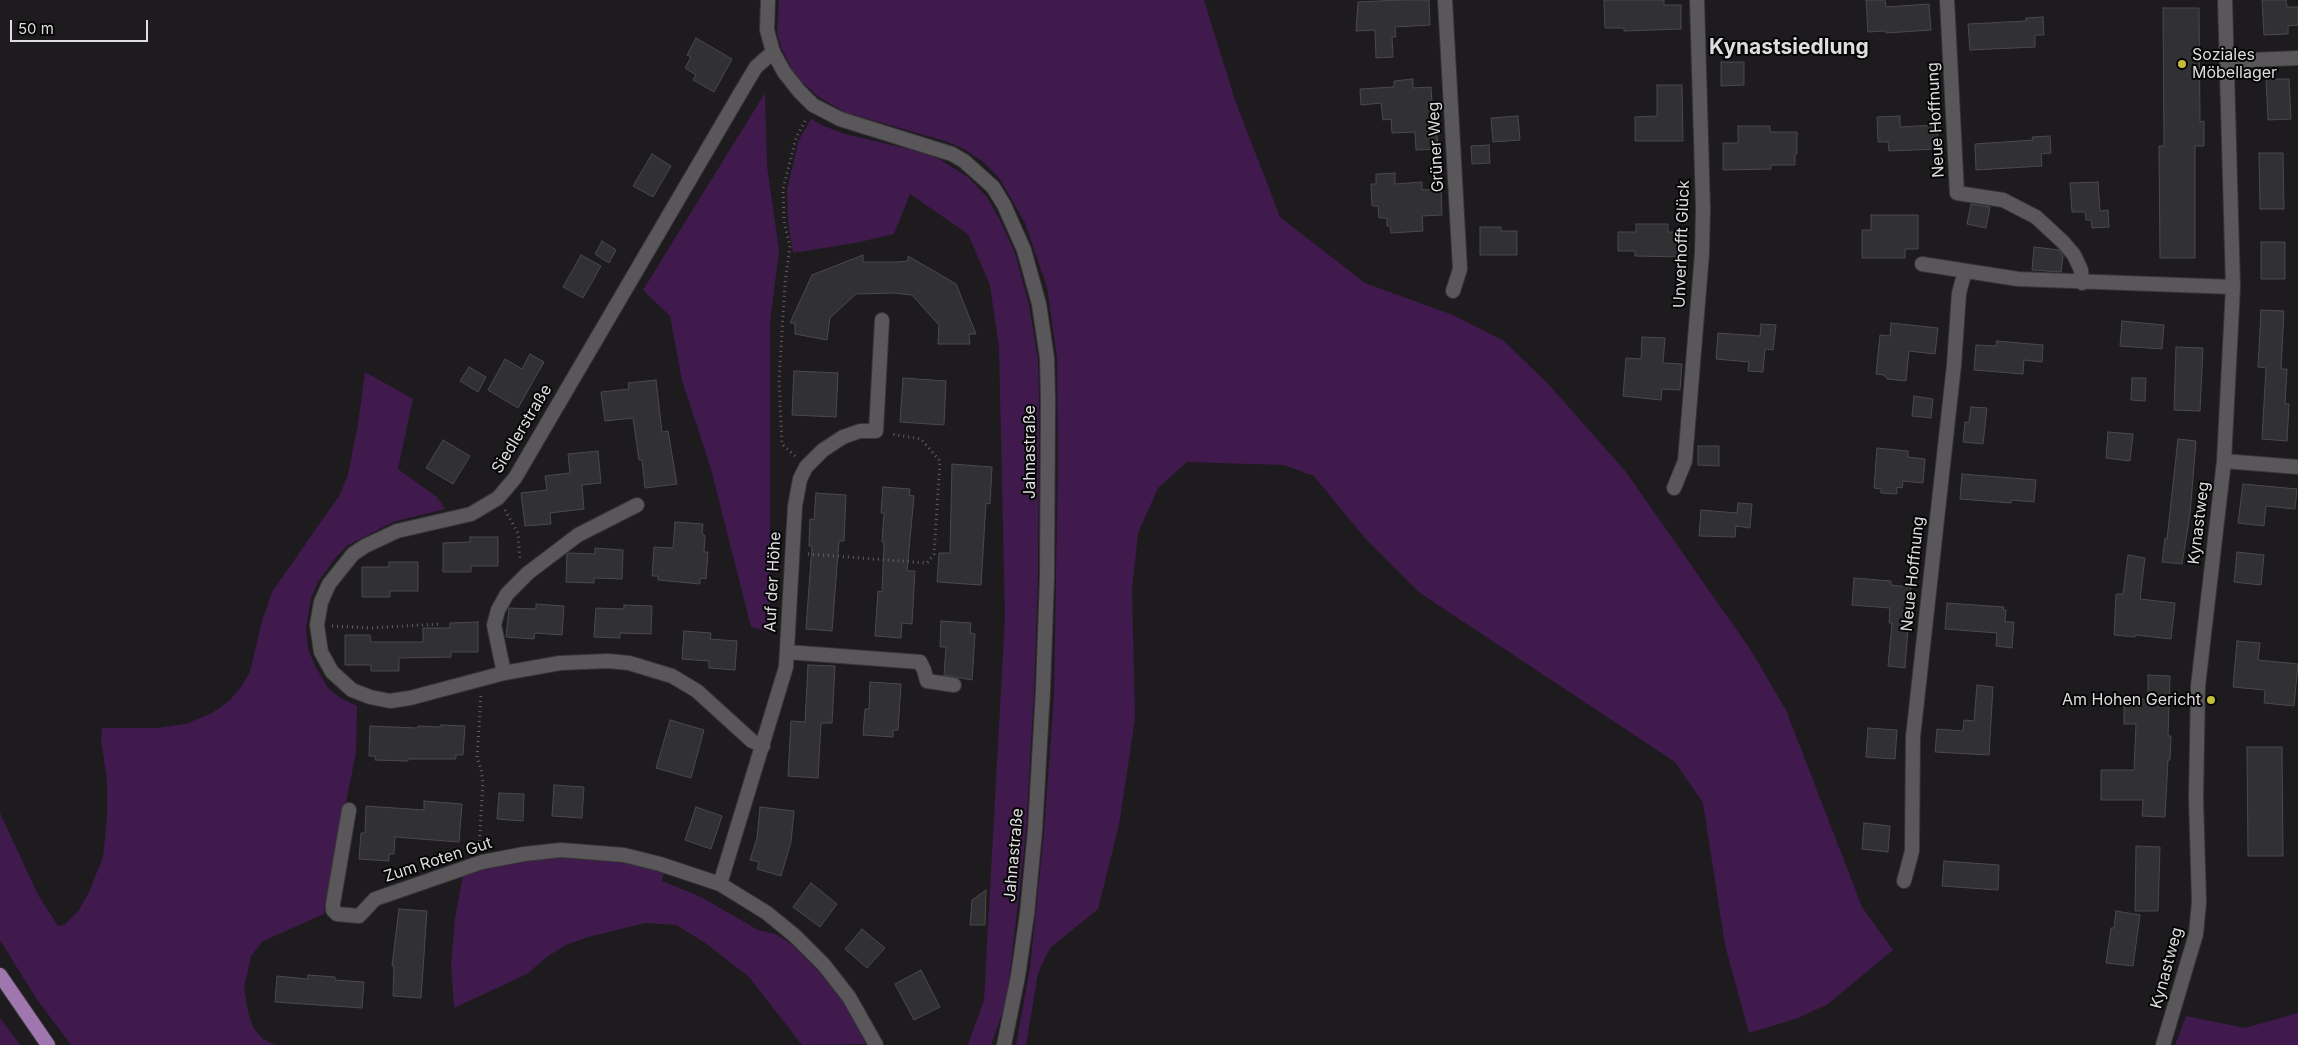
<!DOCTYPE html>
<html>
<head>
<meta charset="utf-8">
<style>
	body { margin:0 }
	#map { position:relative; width:2298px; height:1045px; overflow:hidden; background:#1d1b1e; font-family:Inter,sans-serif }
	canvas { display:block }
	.scale { position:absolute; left:10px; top:20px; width:138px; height:22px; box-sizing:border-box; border:2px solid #dedddf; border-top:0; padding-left:6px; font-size:15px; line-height:18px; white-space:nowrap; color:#dedddf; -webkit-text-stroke:4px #070607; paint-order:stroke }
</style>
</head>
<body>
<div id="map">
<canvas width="2298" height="1045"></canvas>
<div class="scale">50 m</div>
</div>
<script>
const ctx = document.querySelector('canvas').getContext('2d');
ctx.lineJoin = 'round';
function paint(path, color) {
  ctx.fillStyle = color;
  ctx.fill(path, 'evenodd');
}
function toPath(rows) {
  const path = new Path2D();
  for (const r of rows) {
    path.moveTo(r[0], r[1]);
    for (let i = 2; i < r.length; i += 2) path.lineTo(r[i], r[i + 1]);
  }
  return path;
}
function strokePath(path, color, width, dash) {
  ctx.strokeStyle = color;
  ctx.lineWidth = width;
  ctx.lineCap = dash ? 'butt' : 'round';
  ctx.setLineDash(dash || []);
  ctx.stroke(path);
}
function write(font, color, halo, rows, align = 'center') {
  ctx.font = font + ' Inter,sans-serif';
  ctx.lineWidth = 4;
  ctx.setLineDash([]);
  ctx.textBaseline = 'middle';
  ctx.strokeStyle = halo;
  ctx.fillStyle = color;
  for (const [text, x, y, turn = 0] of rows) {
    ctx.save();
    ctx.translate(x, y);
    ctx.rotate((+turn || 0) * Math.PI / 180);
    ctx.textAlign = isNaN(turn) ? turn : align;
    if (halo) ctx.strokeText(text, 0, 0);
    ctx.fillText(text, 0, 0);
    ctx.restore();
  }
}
const green = toPath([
	[779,0,1204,0,1235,100,1280,217,1365,283,1453,315,1504,341,1551,387,1626,472,1750,649,1786,710,1862,907,1893,950,1828,1004,1798,1018,1749,1033,1725,945,1703,803,1675,762,1420,593,1364,537,1314,476,1284,465,1187,462,1158,488,1138,533,1132,589,1135,719,1119,825,1098,909,1050,948,1038,973,1026,1045,1016,1045,1030,968,1044,833,1054,694,1058,463,1057,358,1047,287,1025,223,1000,179,982,161,962,148,945,141,844,112,819,97,802,82,791,68,781,47,777,33],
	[765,93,767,166,779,250,770,323,770,632,751,627,711,469,682,380,670,316,643,290],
	[811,119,821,125,845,134,917,151,939,159,968,177,987,197,1001,222,1015,253,1029,305,1038,359,1039,396,1038,577,1034,691,1026,832,1009,981,1003,1011,991,1045,968,1045,984,1000,1005,618,999,347,990,285,968,234,910,194,894,234,855,243,793,253,788,221,787,189,799,140],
	[365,372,413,399,398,469,437,497,445,509,393,522,348,545,336,557,318,582,311,598,306,629,308,648,314,664,328,688,339,697,357,706,356,752,324,914,263,941,251,956,244,988,249,1016,254,1029,263,1039,275,1045,71,1045,36,998,0,940,0,813,38,895,58,926,64,925,79,910,89,892,103,857,107,819,107,781,101,739,102,728,157,728,186,724,212,713,229,701,241,687,250,672,262,621,272,592,339,496,348,475,358,424],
	[568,858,626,863,664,873,662,881,701,897,758,930,776,934,791,944,820,973,843,1002,866,1044,802,1045,749,977,704,942,676,925,645,923,588,937,566,945,548,956,527,974,454,1008,451,965,455,918,463,875,486,867,531,859],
	[2298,1013,2298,1045,2175,1045,2186,1016,2245,1028],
	[0,1018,20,1045,0,1045]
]);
const building = toPath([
	[1400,0,1429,0,1430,25,1395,27,1396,37,1392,37,1393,57,1376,58,1375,30,1356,31,1358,2,1400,0],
	[1604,0,1664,0,1664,5,1681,5,1681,29,1624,31,1624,28,1605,28,1604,0],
	[1866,0,1885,0,1886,7,1929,4,1931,30,1886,33,1886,31,1868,32,1866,0],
	[2262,0,2286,0,2287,7,2298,7,2298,25,2288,26,2288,34,2264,35,2262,0],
	[2163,8,2199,8,2200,122,2204,121,2204,146,2195,146,2195,258,2160,258,2159,146,2164,146,2163,8],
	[2043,17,2044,35,2035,35,2035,47,1970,50,1968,24,2026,21,2026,18,2043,17],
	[696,38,732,59,714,92,693,80,696,75,685,68,691,57,687,55,696,38],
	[1721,62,1744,62,1744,85,1721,86,1721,62],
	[1413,79,1413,88,1431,87,1434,134,1437,134,1438,149,1416,150,1415,132,1392,133,1391,119,1383,120,1381,103,1361,105,1360,89,1394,87,1394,81,1413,79],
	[2266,79,2289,79,2291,119,2268,120,2266,79],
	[1657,85,1682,85,1683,141,1635,141,1635,117,1657,116,1657,85],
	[1518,116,1520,140,1493,142,1491,118,1518,116],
	[1900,116,1900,127,1937,125,1938,149,1889,151,1888,142,1878,142,1877,117,1900,116],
	[1738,126,1770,126,1770,132,1797,132,1797,154,1795,154,1795,165,1771,165,1771,169,1723,170,1723,143,1738,143,1738,126],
	[2050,136,2051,153,2041,154,2042,166,1976,170,1975,144,2033,140,2032,137,2050,136],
	[1489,145,1490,163,1472,164,1471,146,1489,145],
	[2259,153,2283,153,2284,209,2260,209,2259,153],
	[652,154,671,166,653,197,633,186,652,154],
	[1395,173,1395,184,1422,182,1422,190,1441,189,1442,215,1422,216,1423,231,1391,233,1390,226,1387,226,1387,218,1379,218,1378,206,1372,206,1371,184,1376,184,1376,174,1395,173],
	[2098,182,2100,211,2108,210,2109,227,2092,228,2091,220,2086,220,2085,212,2072,212,2070,183,2098,182],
	[1971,204,1990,207,1986,228,1967,224,1971,204],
	[1871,215,1918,215,1918,249,1905,249,1905,258,1862,258,1862,230,1871,230,1871,215],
	[1636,224,1668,224,1668,232,1685,232,1685,257,1635,256,1635,251,1618,251,1618,232,1636,232,1636,224],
	[1480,227,1501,227,1501,231,1517,231,1517,255,1480,255,1480,227],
	[602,241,616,250,609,263,595,254,602,241],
	[2261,242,2285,242,2285,279,2261,279,2261,242],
	[2034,247,2059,250,2063,256,2061,272,2032,270,2034,247],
	[581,255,601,266,583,298,563,287,581,255],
	[863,255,863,262,897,262,908,261,908,256,956,284,976,334,969,334,970,344,938,344,939,325,912,295,894,293,856,294,830,318,827,340,795,334,795,323,790,323,812,275,863,255],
	[2261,310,2284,311,2281,369,2287,369,2285,404,2289,404,2287,441,2262,439,2266,368,2258,367,2261,310],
	[2122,321,2164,325,2162,349,2120,346,2122,321],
	[1891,323,1938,328,1935,354,1909,351,1906,381,1887,379,1884,375,1876,374,1880,335,1890,336,1891,323],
	[1761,324,1776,325,1773,350,1765,349,1763,372,1748,371,1749,362,1716,359,1718,333,1760,336,1761,324],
	[1642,337,1665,338,1663,363,1682,364,1680,390,1662,389,1661,400,1623,396,1626,358,1641,359,1642,337],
	[1997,341,2043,345,2042,362,2024,360,2023,374,1974,370,1976,345,1996,346,1997,341],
	[2176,347,2203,348,2200,411,2174,410,2176,347],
	[530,354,544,362,518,408,488,390,505,359,522,369,530,354],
	[469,367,486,377,478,392,460,381,469,367],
	[794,371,838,373,836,417,792,415,794,371],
	[903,378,946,381,944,425,900,422,903,378],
	[2132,378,2146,378,2145,401,2131,400,2132,378],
	[656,380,662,432,668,431,677,484,645,488,642,460,639,460,633,418,605,421,601,392,629,389,628,383,656,380],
	[1914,396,1933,399,1931,418,1912,416,1914,396],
	[1971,407,1987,408,1983,444,1963,442,1965,422,1969,422,1971,407],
	[2108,432,2133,434,2130,461,2106,458,2108,432],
	[2178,439,2196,441,2190,514,2182,564,2162,562,2165,538,2167,539,2178,439],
	[443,440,470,456,453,484,426,468,443,440],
	[1698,446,1719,446,1719,466,1698,465,1698,446],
	[1877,448,1908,451,1908,457,1925,459,1923,483,1903,481,1902,488,1897,487,1897,494,1881,493,1881,489,1874,488,1877,448],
	[598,451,601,483,582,485,584,509,550,513,551,524,525,526,521,493,547,490,545,476,570,473,568,454,598,451],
	[952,464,992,467,990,504,986,503,981,585,937,582,939,553,950,553,952,464],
	[1962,474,2036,480,2034,502,2011,500,2011,503,1960,499,1962,474],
	[2243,484,2297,489,2295,509,2266,506,2264,526,2238,523,2243,484],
	[883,487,910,489,909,495,914,496,907,571,915,571,912,624,902,623,901,638,875,636,878,591,882,592,884,543,882,542,884,513,881,513,883,487],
	[816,493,846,495,844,541,839,541,832,631,806,629,812,546,809,546,810,519,814,520,816,493],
	[1738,503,1752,504,1750,528,1736,526,1735,537,1699,536,1701,510,1737,513,1738,503],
	[675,522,703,524,702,533,705,536,704,552,708,552,706,579,700,578,700,584,658,580,658,576,652,576,654,547,673,548,675,522],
	[470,537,498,537,498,566,471,566,471,572,443,572,443,543,470,542,470,537],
	[595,548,623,550,622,579,594,578,594,583,566,582,567,554,569,553,595,554,595,548],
	[2237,552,2264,555,2261,585,2234,582,2237,552],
	[2128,555,2145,558,2140,599,2175,603,2171,639,2135,635,2135,637,2114,635,2116,594,2123,594,2128,555],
	[389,562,418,562,418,591,390,591,390,597,362,597,362,567,389,567,389,562],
	[1854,578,1891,581,1891,585,1911,587,1905,668,1888,666,1892,623,1889,623,1890,608,1852,605,1854,578],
	[1947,603,2004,607,2003,610,2006,610,2005,622,2014,622,2012,648,1996,646,1997,633,1945,629,1947,603],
	[536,604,564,606,562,635,535,633,534,639,506,637,509,608,536,609,536,604],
	[624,605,652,606,651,634,620,633,620,638,594,637,596,608,624,609,624,605],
	[941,621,971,623,970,633,975,634,972,680,944,675,946,647,940,647,941,621],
	[478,622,478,652,451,652,451,657,399,658,399,671,371,671,371,665,345,665,345,635,370,635,371,642,423,642,423,628,450,628,450,623,478,622],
	[684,631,711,633,710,639,737,641,735,670,709,668,709,661,682,659,684,631],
	[2237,641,2260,643,2258,660,2298,664,2294,706,2264,703,2265,690,2233,687,2237,641],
	[808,665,835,666,832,723,821,723,818,778,788,776,791,721,805,722,808,665],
	[2148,675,2170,676,2168,736,2171,736,2170,760,2168,760,2165,817,2142,816,2143,800,2101,800,2101,770,2134,770,2136,724,2124,724,2124,699,2148,699,2148,675],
	[870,682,901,684,898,730,893,730,893,737,863,735,865,709,869,709,870,682],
	[1977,685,1993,687,1989,755,1935,752,1937,729,1963,731,1964,720,1974,721,1977,685],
	[670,720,704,730,691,778,656,768,670,720],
	[441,725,465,726,463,755,456,755,456,759,408,759,408,761,375,760,375,756,369,756,370,726,417,728,418,726,441,727,441,725],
	[1868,728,1897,730,1895,759,1866,757,1868,728],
	[2247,747,2282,747,2283,856,2248,856,2247,747],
	[554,785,584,787,582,818,552,816,554,785],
	[499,793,524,794,523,821,497,819,499,793],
	[424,801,462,804,459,842,395,837,394,854,389,854,389,861,359,859,361,833,365,833,366,806,424,810,424,801],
	[696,807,722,816,711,849,685,840,696,807],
	[760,807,794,811,791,842,781,876,757,869,759,862,750,860,757,838,760,807],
	[1864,823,1890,826,1888,852,1862,849,1864,823],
	[2136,846,2160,847,2158,911,2135,911,2136,846],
	[1944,861,1999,865,1998,890,1942,886,1944,861],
	[811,883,837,904,820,927,793,907,811,883],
	[986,890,985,925,970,925,972,900,986,890],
	[399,909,427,911,421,998,393,996,394,966,392,966,399,909],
	[2116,911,2140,915,2133,966,2106,963,2111,928,2114,928,2116,911],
	[862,929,885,948,867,968,845,949,862,929],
	[921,970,940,1007,914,1020,895,984,921,970],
	[308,975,335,977,335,980,364,982,362,1008,275,1002,277,976,308,979,308,975]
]);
const path = toPath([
	[795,456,782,444,779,380,785,283,790,246,784,222,783,189,796,138,806,119],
	[505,510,518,533,520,560],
	[808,554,927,563,934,554,940,461,921,439,891,434],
	[332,626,370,628,441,624],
	[479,846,483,783,481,769,477,758,481,694]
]);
const minor = toPath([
	[1445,0,1460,269,1453,291],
	[1947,0,1957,193,2003,200,2036,217,2063,242,2074,255,2081,270,2082,283],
	[2227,61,2298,58],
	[1922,264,2018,279,2233,287],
	[2224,461,2298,467],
	[1674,488,1685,461,1702,253,1703,208,1697,0],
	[787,652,920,662,924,670,927,681,954,685],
	[504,673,494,625,498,610,507,594,528,573,578,535,637,505],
	[763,746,752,741,697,691,672,676,629,663,608,661,560,663,504,673,410,698,390,701,370,697,352,690,332,672,321,652,317,625,321,602,329,584,353,554,365,546,397,531,471,514,498,498,515,478,741,92,756,67,773,52],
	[349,810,333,904,333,910,337,914,359,916,375,899,482,862,524,854,561,850,624,855,660,864,720,884,767,913,795,936,824,965,849,997,876,1045],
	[1904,881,1912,851,1913,737,1954,365,1959,293,1965,271],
	[720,884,786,667,795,506,800,479,806,467,823,450,843,437,860,431,876,431,882,320],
	[2163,1045,2196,934,2199,902,2196,798,2198,686,2224,461,2233,287,2225,0]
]);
const tertiary = toPath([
	[768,0,767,30,773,52,784,72,799,91,813,105,840,119,952,154,964,161,993,187,1004,205,1024,250,1039,304,1047,358,1048,399,1047,577,1043,690,1035,831,1027,914,1018,976,1004,1045]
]);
const primary = toPath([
	[0,975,48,1045]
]);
const markers = [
	[2182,64,5,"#c3bd3e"],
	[2211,700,5,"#c3bd3e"]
];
const poiNames = [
	["Soziales",2192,55],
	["Möbellager",2192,73],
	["Am Hohen Gericht",2201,700,"right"]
];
const streetNames = [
	["Neue Hoffnung",1936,120,-93],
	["Grüner Weg",1436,147,-93],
	["Unverhofft Glück",1682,244,-88],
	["Siedlerstraße",522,429,-59],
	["Jahnastraße",1030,452,-90],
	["Kynastweg",2199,523,-83],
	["Neue Hoffnung",1913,574,-84],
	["Auf der Höhe",773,582,-87],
	["Jahnastraße",1014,855,-85],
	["Zum Roten Gut",438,860,-18],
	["Kynastweg",2167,968,-75]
];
const districtNames = [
	["Kynastsiedlung",1789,48]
];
paint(green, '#401a4d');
paint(building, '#313032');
strokePath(building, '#4b494b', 1);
strokePath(minor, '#363537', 16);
strokePath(tertiary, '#363537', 16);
strokePath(primary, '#363537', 16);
strokePath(path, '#626063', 3, [1, 4]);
strokePath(minor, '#595759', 14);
strokePath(tertiary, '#595759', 14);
strokePath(primary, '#a076af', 14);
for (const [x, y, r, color] of markers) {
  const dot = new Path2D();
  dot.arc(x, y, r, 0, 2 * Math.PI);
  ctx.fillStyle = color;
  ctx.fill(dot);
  strokePath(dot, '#070607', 2);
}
write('16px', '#dedddf', '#070607', poiNames, 'left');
write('16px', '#dedddf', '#070607', streetNames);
write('bold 21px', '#dedddf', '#070607', districtNames);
</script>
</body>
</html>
